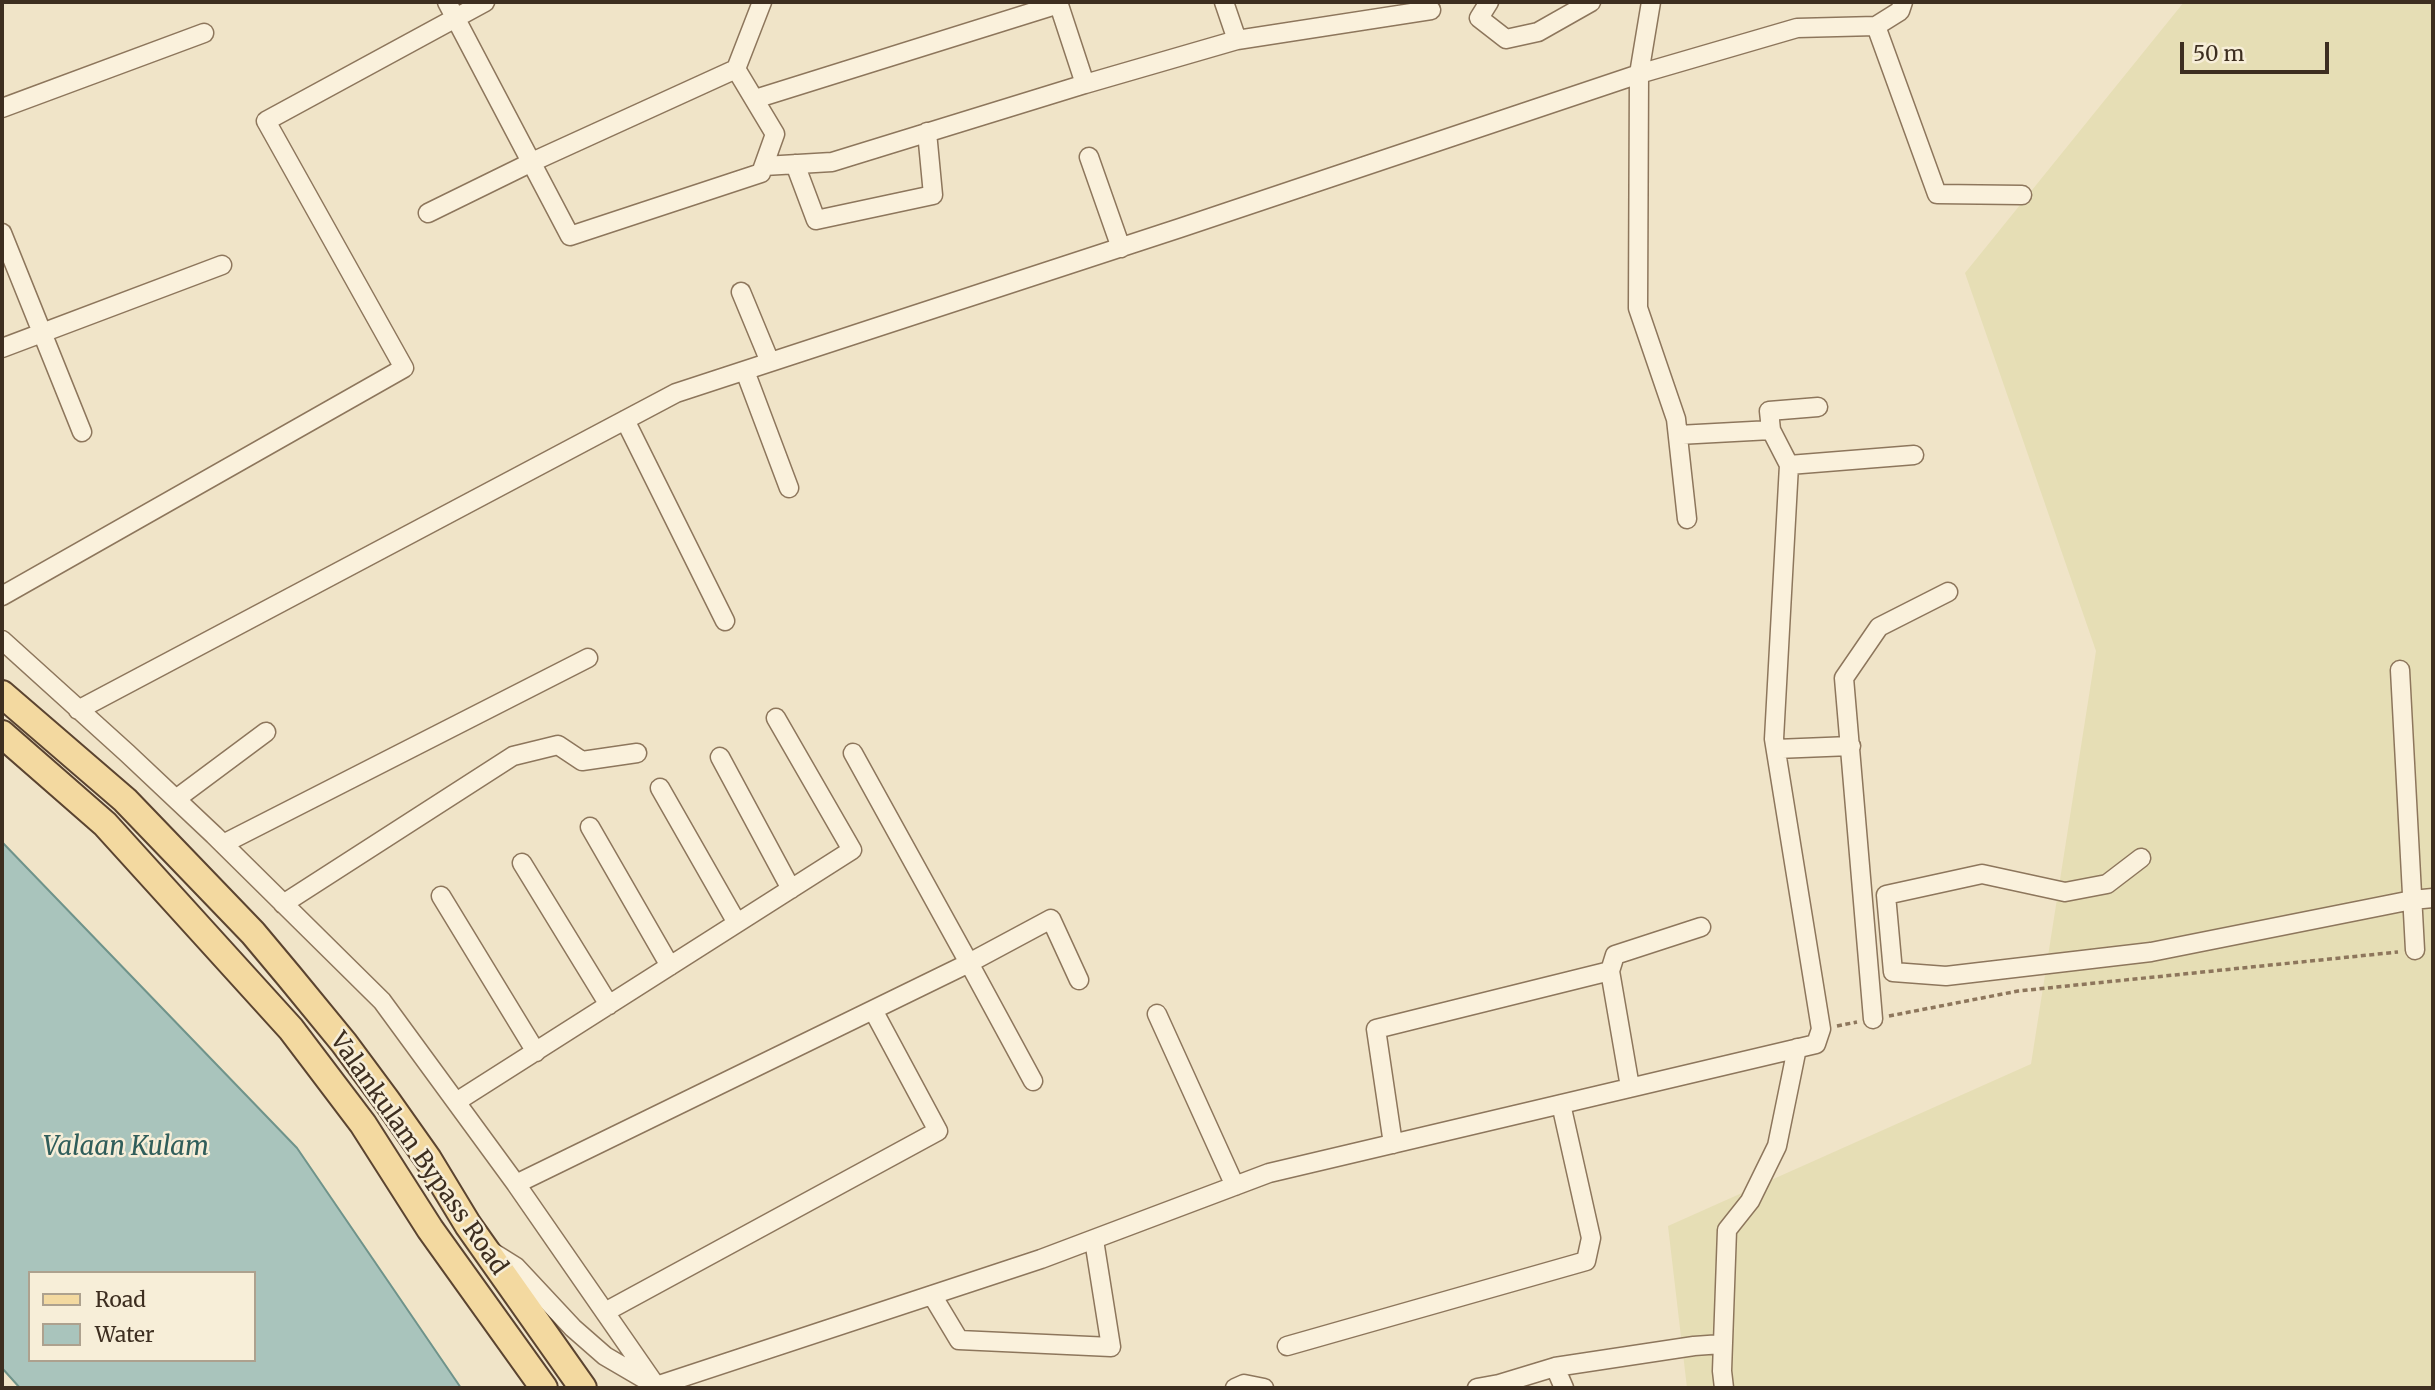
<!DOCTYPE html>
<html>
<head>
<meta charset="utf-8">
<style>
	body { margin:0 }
	#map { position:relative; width:2435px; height:1390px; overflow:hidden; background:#f0e4c8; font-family:Merriweather,serif }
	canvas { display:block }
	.frame { position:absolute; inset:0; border:4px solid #3d2e20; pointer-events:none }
	.legend { position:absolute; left:28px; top:1271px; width:228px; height:91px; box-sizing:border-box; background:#f7eed8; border:2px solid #ada18e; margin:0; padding:9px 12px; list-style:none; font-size:21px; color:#3d2e20 }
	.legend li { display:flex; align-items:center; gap:14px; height:35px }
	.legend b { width:35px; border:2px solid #ada18e }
	.scale { position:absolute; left:2180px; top:42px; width:149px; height:32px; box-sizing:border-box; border:4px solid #3d2e20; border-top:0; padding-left:9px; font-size:21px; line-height:24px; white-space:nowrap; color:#3d2e20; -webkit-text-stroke:5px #f7eed8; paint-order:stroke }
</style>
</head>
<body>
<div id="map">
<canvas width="2435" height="1390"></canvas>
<div class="frame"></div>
<ul class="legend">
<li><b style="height:9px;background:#f3d9a0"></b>Road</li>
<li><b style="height:19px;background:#a9c4bc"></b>Water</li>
</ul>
<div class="scale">50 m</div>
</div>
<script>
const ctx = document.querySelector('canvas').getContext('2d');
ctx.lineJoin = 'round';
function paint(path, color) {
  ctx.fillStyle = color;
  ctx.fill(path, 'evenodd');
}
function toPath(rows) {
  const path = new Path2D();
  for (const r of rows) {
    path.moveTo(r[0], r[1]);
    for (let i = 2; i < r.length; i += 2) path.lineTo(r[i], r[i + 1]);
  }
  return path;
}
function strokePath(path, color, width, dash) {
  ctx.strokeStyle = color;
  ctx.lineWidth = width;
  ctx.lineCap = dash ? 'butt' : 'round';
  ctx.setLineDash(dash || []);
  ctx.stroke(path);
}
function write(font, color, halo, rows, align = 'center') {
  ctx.font = font + ' Merriweather,serif';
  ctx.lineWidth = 5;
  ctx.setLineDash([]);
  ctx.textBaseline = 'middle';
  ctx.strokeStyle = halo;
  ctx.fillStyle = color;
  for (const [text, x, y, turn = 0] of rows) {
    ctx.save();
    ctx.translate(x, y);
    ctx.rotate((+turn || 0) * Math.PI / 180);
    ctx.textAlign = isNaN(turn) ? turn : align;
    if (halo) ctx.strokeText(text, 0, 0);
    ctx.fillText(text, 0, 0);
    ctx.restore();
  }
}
const farmland = toPath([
	[2184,2,2433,2,2433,1388,1687,1388,1668,1226,2031,1064,2096,651,1965,273]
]);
const water = toPath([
	[2,842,297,1148,461,1388,20,1388,2,1368,2,842],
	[30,1273,254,1273,254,1360,30,1360,30,1273]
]);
const path = toPath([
	[1889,1016,2018,991,2398,952],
	[1837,1026,1857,1022]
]);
const street = toPath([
	[447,2,570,236,761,173,775,134,736,69],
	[1224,2,1237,40],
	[1489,2,1479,18,1506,39,1538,32,1591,2],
	[1651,2,1639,74,1638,308,1676,419,1687,519],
	[1876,26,1937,194,2022,195],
	[1085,84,1237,40,1431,10],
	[755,99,1059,4],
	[2,108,204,33],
	[1089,157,1121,248],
	[795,164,816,220,933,195,927,132],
	[764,166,832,162,1085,84,1058,2],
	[428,213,532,162,736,69,762,2],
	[2,233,82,432],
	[741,292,770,362],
	[2,348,222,265],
	[745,371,789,488],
	[625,420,725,621],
	[1771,430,1769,411,1818,407],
	[1789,465,1914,455],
	[2,596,404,368,266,121,485,2],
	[2,640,127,753,214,835,382,1001,516,1184,656,1386],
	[2400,670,2415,950],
	[78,710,676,393,1180,228,1639,74,1797,28,1876,26,1900,11,1903,2],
	[1776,749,1851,746],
	[853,753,969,963,1051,919,1079,980],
	[720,757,791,889],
	[660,788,737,923],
	[176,799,266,732],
	[590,827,670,966],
	[223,844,588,658],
	[2141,858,2107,884,2065,892,1982,874,1886,895,1893,972,1946,976,2151,952,2412,900,2433,898],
	[522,863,609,1005],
	[441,896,536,1052],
	[283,904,513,756,558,745,582,761,637,753],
	[1157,1014,1235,1186],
	[1873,1019,1844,678,1879,627,1948,592],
	[1630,1087,1610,971,1615,955,1701,927],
	[456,1102,852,850,776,718],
	[1393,1144,1376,1029,1610,971],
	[516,1184,969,963,1033,1081],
	[492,1252,516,1267,573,1328,605,1356,653,1384],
	[932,1295,959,1340,1111,1347,1094,1240],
	[605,1312,938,1131,873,1010],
	[1287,1346,1586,1261,1591,1238,1561,1104],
	[1555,1367,1564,1388],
	[657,1388,656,1386,1041,1259,1269,1173,1816,1044,1821,1029,1774,739,1789,465,1771,430,1678,435],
	[1235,1388,1244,1384,1264,1388],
	[1477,1388,1499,1384,1555,1367,1694,1346,1722,1344],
	[1724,1388,1722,1371,1727,1230,1750,1201,1777,1146,1797,1048]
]);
const primary = toPath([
	[2,694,125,800,253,933,289,976,344,1043,387,1101,428,1159,468,1225,583,1388],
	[2,734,105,824,291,1029,363,1124,430,1229,544,1388]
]);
const streetNames = [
	["Valankulam Bypass Road",418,1154,55]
];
const waterNames = [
	["Valaan Kulam",126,1148]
];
paint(farmland, '#e6deb5');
paint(water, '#a9c4bc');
strokePath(water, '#6f938a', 2);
strokePath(street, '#8d765c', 21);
strokePath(primary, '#5b4430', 30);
strokePath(path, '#8d765c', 3.5, [5, 3.5]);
strokePath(street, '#faf1dc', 18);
strokePath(primary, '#f3d9a0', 26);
write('24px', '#3d2e20', '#f7eed8', streetNames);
write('italic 26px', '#2f5d5a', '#f7eed8', waterNames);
</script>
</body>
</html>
